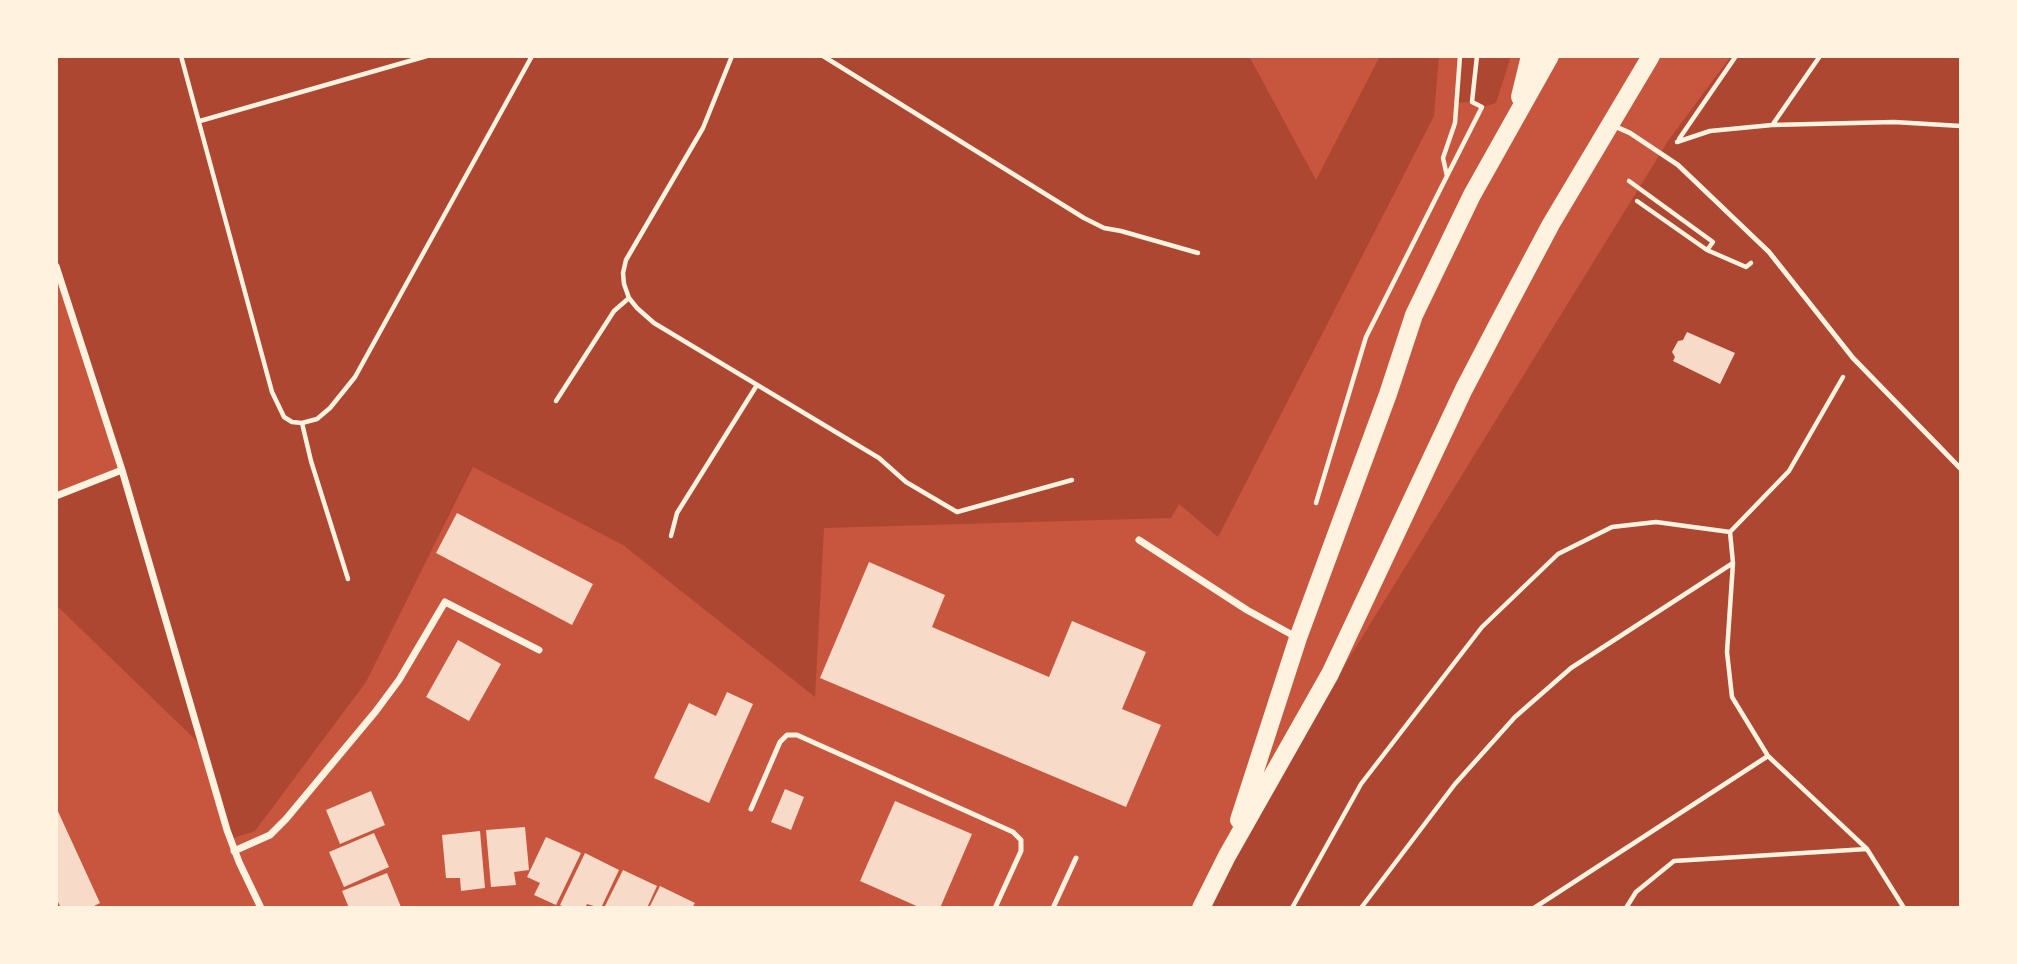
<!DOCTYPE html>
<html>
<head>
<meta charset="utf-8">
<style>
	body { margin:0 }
	#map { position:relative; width:2017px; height:964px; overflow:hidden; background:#c8553d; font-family:Rubik,sans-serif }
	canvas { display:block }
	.frame { position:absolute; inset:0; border:58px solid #fff3e0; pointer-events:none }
</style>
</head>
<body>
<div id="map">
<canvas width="2017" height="964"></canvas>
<div class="frame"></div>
</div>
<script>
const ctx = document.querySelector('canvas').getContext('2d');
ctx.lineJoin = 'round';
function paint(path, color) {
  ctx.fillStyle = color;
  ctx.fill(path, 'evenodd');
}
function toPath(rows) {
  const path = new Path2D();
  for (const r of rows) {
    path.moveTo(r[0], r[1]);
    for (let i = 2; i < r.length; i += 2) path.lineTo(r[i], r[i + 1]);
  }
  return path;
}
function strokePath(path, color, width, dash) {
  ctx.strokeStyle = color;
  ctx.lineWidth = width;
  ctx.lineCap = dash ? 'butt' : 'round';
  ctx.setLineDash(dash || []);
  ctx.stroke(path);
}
const green = toPath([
	[56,56,1249,56,1316,180,1380,56,1439,56,1434,116,1218,537,1179,504,1171,518,824,528,815,697,623,545,473,467,366,682,255,831,230,839,204,748,56,605,56,496,121,470,56,266],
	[1460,56,1511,56,1496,103,1482,107,1472,102,1456,103],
	[1731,56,1961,56,1961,908,1201,908,1227,856,1668,141]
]);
const building = toPath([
	[1687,332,1735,353,1720,384,1673,361,1675,357,1672,352,1678,341,1683,340],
	[457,513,593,584,572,625,436,553],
	[869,562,945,595,932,627,1049,677,1072,621,1146,652,1122,709,1161,725,1126,807,820,678],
	[458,640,501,664,469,721,426,697],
	[727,692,753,704,709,803,654,778,689,703,716,716],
	[785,789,804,797,791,830,771,822],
	[371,791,385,825,340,844,326,810],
	[895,801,972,834,940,908,921,908,860,881],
	[56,807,100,903,90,908,61,908,56,898],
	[525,827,529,870,514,872,516,885,491,887,486,830],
	[480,831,485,888,461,891,460,878,446,878,442,835],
	[374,833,389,867,344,887,329,852],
	[546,837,581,853,556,905,534,895,540,883,527,877],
	[585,853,619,870,601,908,587,904,585,908,566,908,560,905],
	[623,870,657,886,647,908,604,908],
	[387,873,401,907,349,908,342,891],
	[660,886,695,903,692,908,649,908]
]);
const path = toPath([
	[181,56,272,392,284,417,292,422,302,423,317,419,330,408,355,377,532,56],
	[732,56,703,128,626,260,623,273,624,284,629,298,637,308,654,323,879,458,906,482,957,512,1072,480],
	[823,56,1084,218,1104,228,1121,231,1198,253],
	[200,121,427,56],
	[1773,124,1820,56],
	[1679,139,1736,56],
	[1677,142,1710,131,1772,125,1894,122,1961,126],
	[1447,176,1482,107,1472,102,1477,56],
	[1629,181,1713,242,1707,250,1637,201],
	[1707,250,1746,267,1751,263],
	[556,401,614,311,629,298],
	[302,423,311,461,348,579],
	[1316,503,1366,337,1447,176,1443,158,1455,123,1460,56],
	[1730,532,1733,563,1727,652,1732,697,1768,756,1867,849,1904,908],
	[671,536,677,513,757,385],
	[1292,908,1361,784,1482,627,1558,554,1612,527,1656,522,1730,532,1789,471,1843,377],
	[1361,908,1455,784,1515,717,1571,668,1733,563],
	[1534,908,1768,756],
	[1626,908,1636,892,1674,861,1867,849]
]);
const service = toPath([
	[1612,125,1630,133,1678,165,1769,252,1853,358,1961,469],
	[751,809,780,742,787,735,797,735,1013,832,1021,840,1021,851,995,908],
	[1053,908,1076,858]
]);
const minor = toPath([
	[56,266,122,470,227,830,239,862,261,908],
	[56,496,122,470],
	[1139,540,1247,610,1296,637],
	[234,851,270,835,286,819,376,711,399,680,445,602,539,650]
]);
const primary = toPath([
	[1520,97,1530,56],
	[1239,820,1298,638,1388,394,1414,315,1472,195,1550,56],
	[1201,908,1227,856,1330,674,1464,389,1499,322,1551,224,1651,56]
]);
paint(green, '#ae4732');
paint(building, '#f7dbc8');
strokePath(path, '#fff3e0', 4.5);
strokePath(service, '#fff3e0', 5);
strokePath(minor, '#fff3e0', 7);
strokePath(primary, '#fff3e0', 18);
</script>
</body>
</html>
